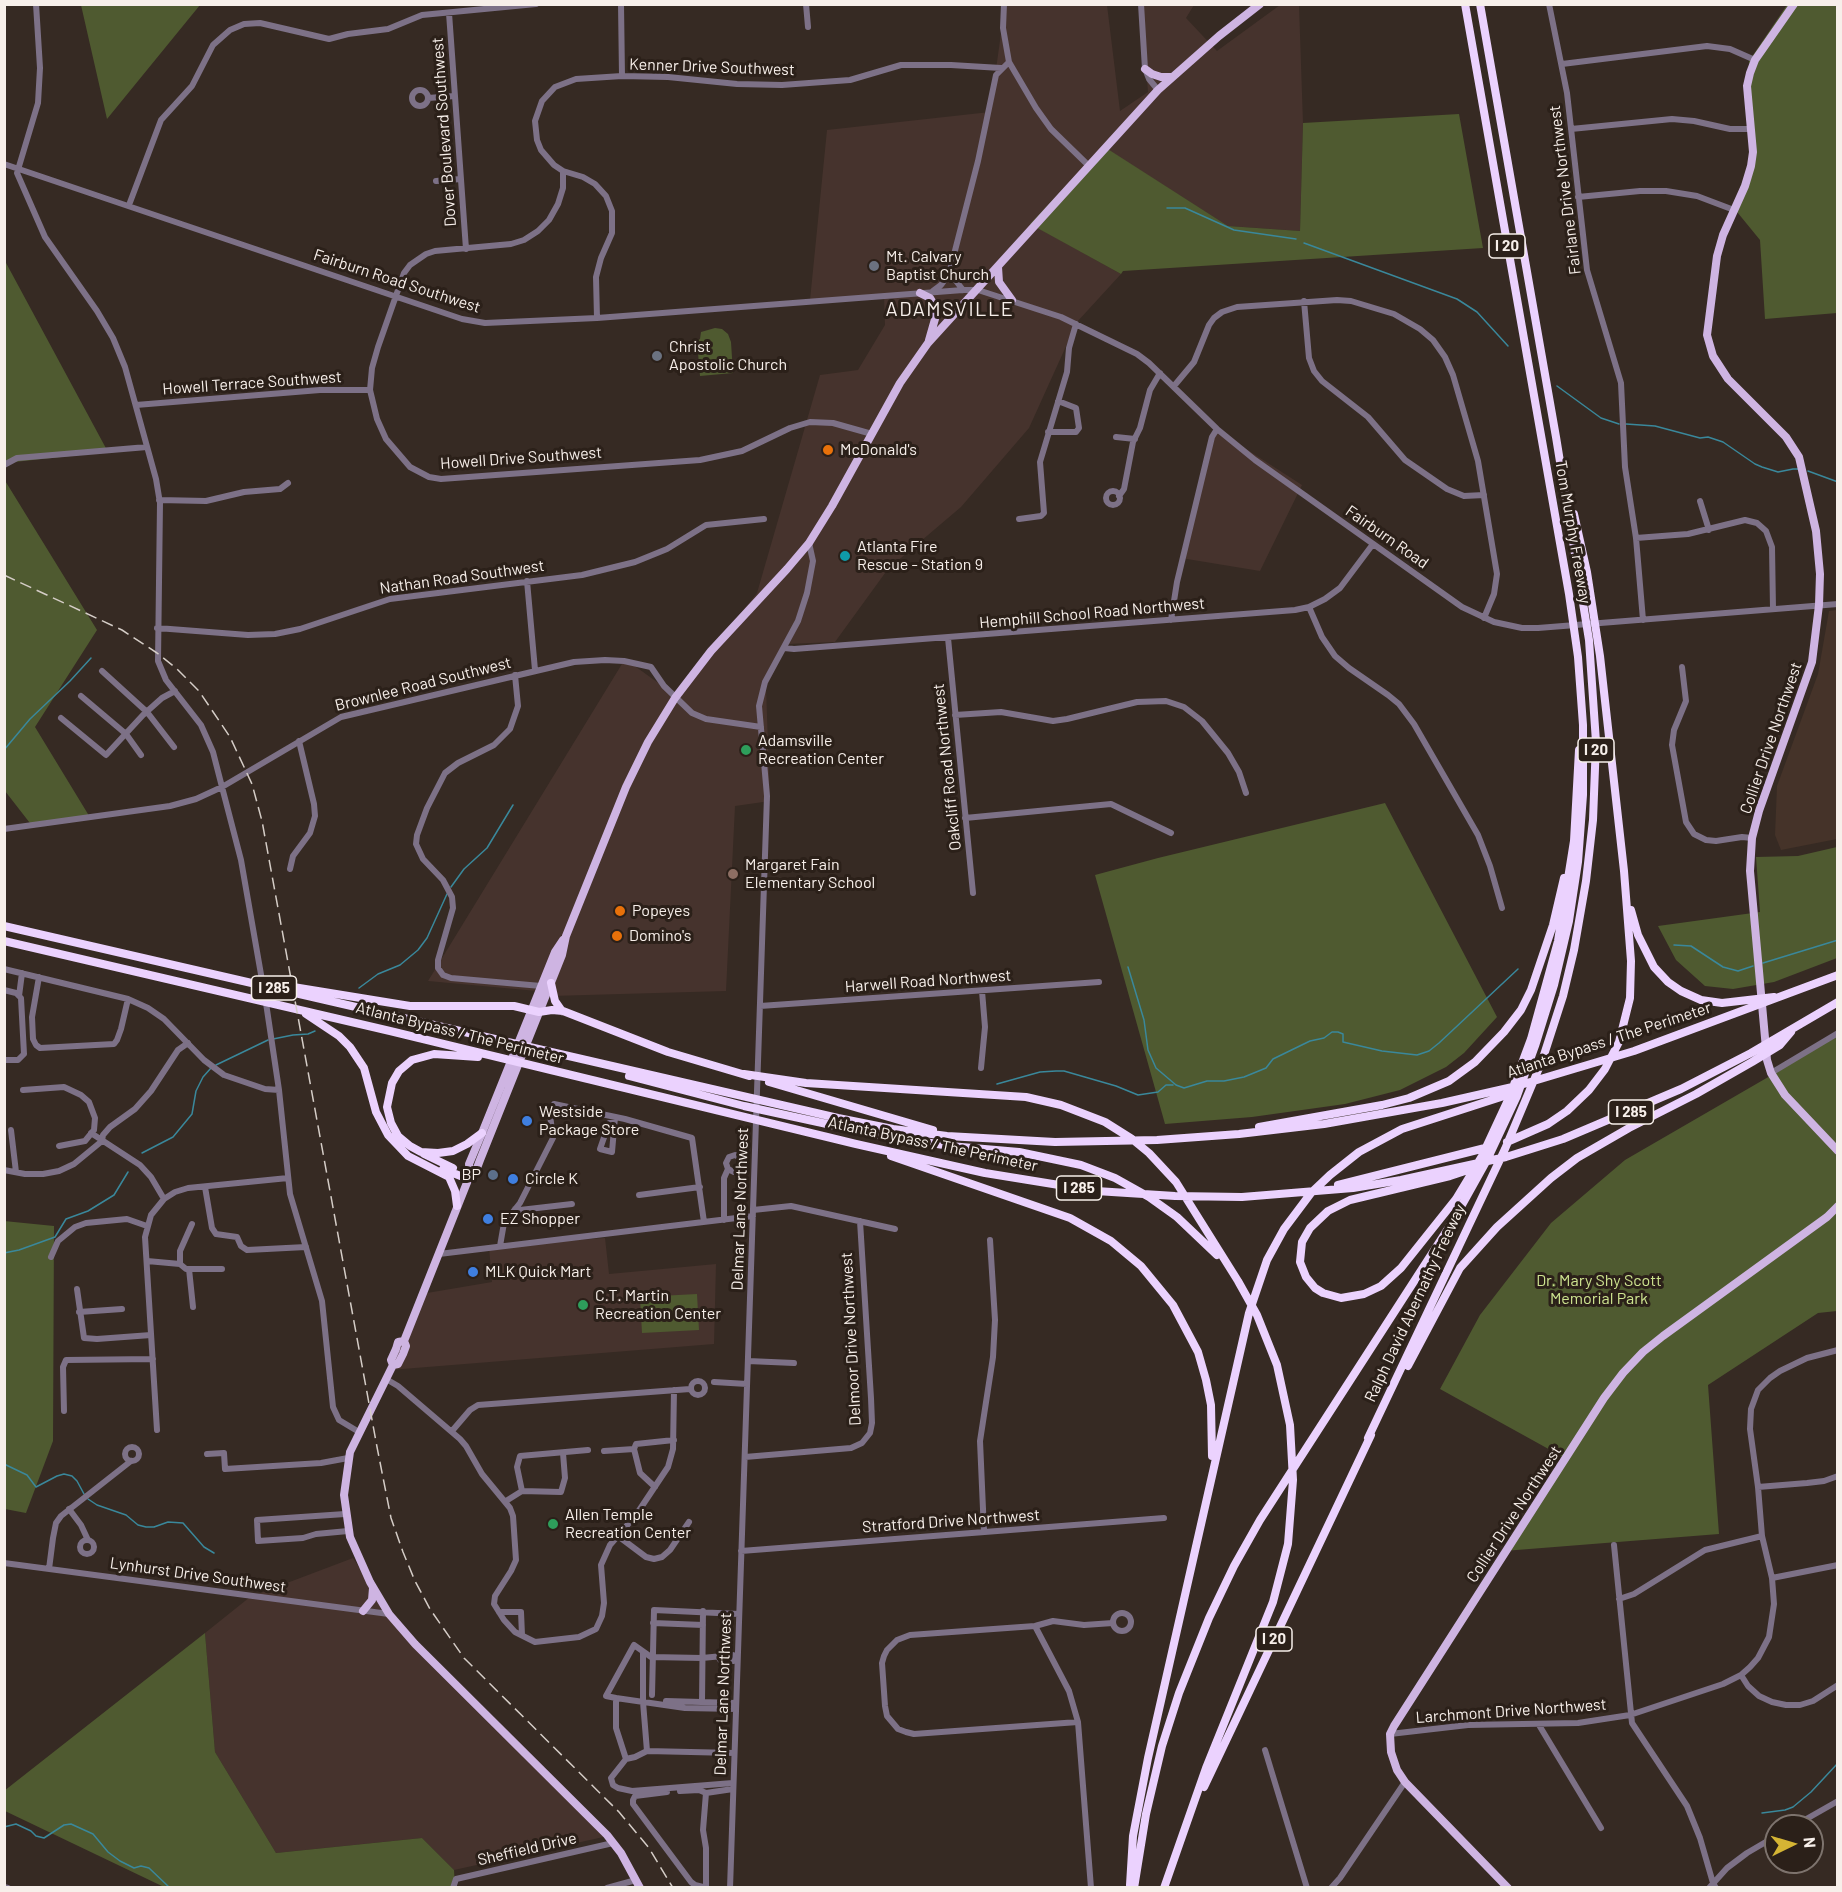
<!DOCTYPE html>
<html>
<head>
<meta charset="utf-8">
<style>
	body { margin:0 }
	#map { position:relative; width:1842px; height:1892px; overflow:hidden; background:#362a23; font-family:Barlow,sans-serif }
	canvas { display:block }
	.frame { position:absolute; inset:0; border:6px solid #f7efea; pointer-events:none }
	.north { position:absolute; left:1764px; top:1814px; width:60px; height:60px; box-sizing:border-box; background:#2b2019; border:2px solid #7d736d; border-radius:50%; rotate:85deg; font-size:16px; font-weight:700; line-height:24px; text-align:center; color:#f7efea }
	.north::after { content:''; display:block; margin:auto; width:21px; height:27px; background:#d5b534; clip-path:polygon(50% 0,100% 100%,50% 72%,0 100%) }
</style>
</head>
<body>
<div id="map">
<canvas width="1842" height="1892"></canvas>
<div class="frame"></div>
<div class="north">N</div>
</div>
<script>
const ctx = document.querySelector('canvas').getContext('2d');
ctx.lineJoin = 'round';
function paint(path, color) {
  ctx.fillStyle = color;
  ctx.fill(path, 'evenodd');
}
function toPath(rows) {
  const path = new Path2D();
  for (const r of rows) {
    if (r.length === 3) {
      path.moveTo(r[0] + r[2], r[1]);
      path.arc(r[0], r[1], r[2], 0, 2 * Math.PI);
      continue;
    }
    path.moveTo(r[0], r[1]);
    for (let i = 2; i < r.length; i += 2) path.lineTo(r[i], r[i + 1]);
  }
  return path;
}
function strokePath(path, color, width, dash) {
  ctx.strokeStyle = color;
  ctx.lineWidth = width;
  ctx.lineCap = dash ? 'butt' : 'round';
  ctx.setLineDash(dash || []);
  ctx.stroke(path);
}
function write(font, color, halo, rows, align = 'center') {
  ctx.font = font + ' Barlow,sans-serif';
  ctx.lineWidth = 6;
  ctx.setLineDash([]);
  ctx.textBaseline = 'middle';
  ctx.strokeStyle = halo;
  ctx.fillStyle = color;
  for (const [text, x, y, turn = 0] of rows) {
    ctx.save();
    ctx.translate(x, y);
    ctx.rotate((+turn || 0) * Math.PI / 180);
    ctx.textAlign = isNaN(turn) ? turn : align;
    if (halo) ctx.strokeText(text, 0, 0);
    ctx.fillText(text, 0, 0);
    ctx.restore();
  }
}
const commercial = toPath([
	[1005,5,1107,5,1120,111,1148,92,1141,5,1194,5,1186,18,1217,51,1280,5,1299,5,1303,123,1300,231,1228,226,1103,147,1031,224,1121,274,1077,322,1029,428,961,507,888,569,835,642,788,644,766,687,770,801,735,806,726,991,551,996,537,991,428,981,625,659,675,695,757,593,820,375,858,370,885,325,884,297,810,300,827,130,990,112],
	[1215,429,1302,485,1260,571,1181,558],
	[605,1238,609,1274,716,1264,714,1344,390,1370,421,1294,492,1282,489,1247],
	[353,1558,380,1600,407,1636,608,1836,454,1870,422,1838,276,1853,215,1752,205,1633,250,1597]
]);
const built = toPath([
	[1837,610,1837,839,1781,850,1775,835,1777,786,1818,674,1829,611]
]);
const green = toPath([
	[81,5,81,4,200,5,107,119],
	[1787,5,1837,5,1837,313,1765,319,1760,240,1733,207,1752,155,1748,117,1749,61],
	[1459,114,1483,248,1123,271,1121,274,1030,224,1103,146,1228,226,1300,231,1303,123],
	[5,261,108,452,5,463],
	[715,328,722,329,728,334,731,342,733,373,700,376,697,341,700,339,701,332],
	[4,479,97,630,35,727,91,819,33,827,5,791],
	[1385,803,1497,1017,1464,1053,1446,1067,1400,1090,1345,1104,1252,1117,1165,1124,1095,875,1158,858],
	[1837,847,1837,958,1774,982,1733,989,1705,986,1676,960,1658,926,1760,912,1756,857,1798,856],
	[1837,1033,1837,1311,1818,1313,1708,1385,1719,1534,1504,1551,1563,1457,1440,1389,1480,1315,1551,1223,1625,1160,1770,1076],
	[4,1221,54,1226,53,1441,26,1513,5,1509],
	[697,1294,699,1330,642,1333,640,1297],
	[205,1633,215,1752,276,1853,422,1838,454,1870,455,1887,164,1887,5,1811,4,1791]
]);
const stream = toPath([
	[1167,208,1185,208,1234,230,1296,239],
	[1304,243,1457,299,1477,312,1508,346],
	[1557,386,1601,418,1619,424],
	[1626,424,1655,426,1700,438,1708,437,1723,442,1755,464,1762,467,1778,472,1793,469,1799,469],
	[1808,471,1838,482],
	[4,750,30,719,70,681,91,658],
	[451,887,464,869,487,848,513,805],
	[1674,945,1691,946,1723,967,1738,971,1753,966],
	[1763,963,1838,940],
	[1128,967,1144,1020,1148,1050,1156,1068,1176,1085,1184,1088,1207,1081,1224,1081,1244,1077,1266,1068,1273,1059,1310,1041,1324,1038,1332,1032,1338,1032,1343,1034,1343,1042,1382,1051,1417,1055,1429,1051,1439,1043,1518,969],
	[359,988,378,974,400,965,418,950,427,938,447,894],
	[273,1039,293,1035,308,1034,315,1031],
	[216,1065,268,1040],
	[997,1084,1040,1072,1056,1071,1064,1071,1116,1086,1138,1095,1158,1092,1166,1085,1173,1085],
	[142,1153,173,1137,192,1114,196,1091,203,1077,211,1068],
	[4,1253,19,1250,55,1237,66,1219,88,1211,114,1195,128,1172],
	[4,1464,27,1475,36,1487,57,1476,64,1474,72,1476,77,1481,84,1494],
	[88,1499,97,1505,126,1515,138,1525,146,1527,154,1527,168,1522,183,1523,204,1547,214,1553],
	[1762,1813,1785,1810,1793,1807,1811,1792,1838,1763],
	[4,1827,16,1824,31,1831,36,1836,44,1838,64,1825,71,1824,93,1834,108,1852,120,1861,134,1868,141,1866,149,1868,170,1888]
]);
const minor = toPath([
	[36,4,40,68,38,103,17,173,45,237,97,311,113,338,125,367,156,479,160,503,158,661,166,680,201,725,213,752,222,787,241,860,266,1003,279,1090,290,1194,322,1301,333,1407,339,1420,359,1432],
	[621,4,622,76],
	[806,4,808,27],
	[1004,4,1003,28,1009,62,1036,108,1051,129,1088,165],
	[1141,4,1145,69,1149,79,1158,90],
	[1549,4,1567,93,1587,270,1621,383,1625,467,1636,538,1643,620],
	[449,13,466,249],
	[1562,64,1707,46,1730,49,1755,60],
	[420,98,8],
	[428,98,455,96],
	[1571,129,1672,119,1694,121,1730,129,1751,129],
	[4,164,462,319,485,323,597,318,963,290,978,290,1061,317,1137,354,1149,363,1217,429,1255,460,1462,607,1494,622,1522,628,1538,628,1838,604],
	[563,171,563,188,558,204,549,220,538,231,524,240,511,244,435,251,426,254,410,265,404,273,378,347,372,368,370,390,377,419,386,439,410,467,429,477,441,479,700,460,742,451,790,428,810,422,833,423,872,434],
	[436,181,461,179],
	[1578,197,1640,191,1666,191,1697,196,1734,210],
	[129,205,161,120,192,86,213,45,230,30,244,24,260,23,329,39,348,34,388,29,422,15,536,4],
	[950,269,953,277,963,290],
	[933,291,941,285,949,274,978,161,996,75,1009,62],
	[1304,301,1309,358,1314,371,1322,381,1368,417,1405,460,1447,489,1464,496,1484,495],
	[597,318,596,277,601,258,612,233,612,211,606,196,595,184,583,177,563,171,554,165,541,150,537,140,535,121,542,101,555,87,576,79,622,76,668,77,737,84,782,85,850,80,901,65,951,65,1001,68],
	[1174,386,1194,362,1209,325,1214,318,1222,312,1237,307,1337,300,1351,301,1394,314,1420,329,1433,340,1445,357,1453,375,1478,461,1497,574,1494,594,1484,618],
	[136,405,320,390,370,390],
	[1048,432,1076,432,1079,428,1076,408,1058,401],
	[1116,437,1135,439],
	[4,465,17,458,147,447],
	[1113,498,7],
	[1119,496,1124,489,1133,442,1140,428,1150,390,1160,373],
	[159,500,206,501,244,492,280,489,288,483],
	[1700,501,1709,530],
	[1019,519,1041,516,1044,513,1040,462,1067,372,1069,348,1076,324],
	[1636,538,1688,534,1745,520,1757,523,1766,531,1772,547,1773,609],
	[527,581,535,670],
	[1309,607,1322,637,1335,656,1349,668,1388,695,1399,704,1414,724,1478,835,1490,866,1502,908],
	[1171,620,1177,582,1212,437,1217,429],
	[157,628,248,635,275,634,300,629,390,599,582,575,635,562,667,549,706,525,764,519],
	[948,638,973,893],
	[784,648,794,649,1295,610,1309,607,1325,599,1340,588,1373,544],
	[1682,667,1686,701,1674,730,1672,745,1686,822,1694,834,1706,840,1716,841,1742,837,1752,838],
	[102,671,147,712,174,747],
	[515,675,518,706,510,729,494,745,458,763,445,773,427,808,417,835,416,844,423,859,443,880,452,897,453,908,438,960,438,968,443,975,451,978,541,986],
	[81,696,126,734,141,755],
	[955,715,1001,712,1053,721,1067,719,1137,702,1166,701,1184,707,1202,721,1228,753,1239,772,1246,793],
	[61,718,106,755,143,715,162,698,175,691],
	[965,818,1111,804,1171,833],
	[4,829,170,806,196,799,222,787,341,717,574,662,605,660,624,661,651,667,664,686,692,713,706,719,761,727],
	[290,869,293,856,310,833,315,816,314,804,299,741],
	[4,969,128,999,148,1008,164,1019,204,1060,224,1075,265,1089,279,1090],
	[39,977,32,1017,33,1039,36,1045,40,1048,114,1044,117,1040,121,1029,128,999],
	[4,990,16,993,21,998,24,1054,18,1060,4,1060],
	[19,996,22,973],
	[760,1006,1099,982],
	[981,1068,985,1027,982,991],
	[1771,1073,1838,1033],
	[23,1090,64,1087,81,1095,89,1102,95,1118,94,1130,85,1141,59,1146],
	[614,1121,609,1123,600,1149,612,1152,615,1117],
	[11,1130,16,1172],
	[91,1133,140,1165,151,1177,164,1199],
	[4,1170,25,1174,43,1174,59,1171,74,1164,102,1141,103,1135,110,1127,135,1109,151,1091,178,1050,188,1043],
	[205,1187,212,1228,216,1234,237,1237,241,1246,247,1250,306,1247],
	[639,1195,700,1187],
	[515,1209,520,1210,572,1204],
	[753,1210,791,1206,895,1229],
	[724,1220,724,1178,728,1169,726,1163,729,1157,735,1155,741,1158,743,1164,740,1170,734,1172,728,1169],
	[192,1224,180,1251,180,1264,186,1269,222,1269],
	[500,1246,504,1223,520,1203,553,1138,550,1115,554,1104,625,1119,692,1138,704,1222],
	[439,1254,753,1216],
	[51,1257,58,1241,75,1227,86,1223,127,1219,147,1226],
	[147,1261,180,1264],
	[189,1269,193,1307],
	[77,1289,84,1338,97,1339,151,1335],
	[79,1312,122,1309],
	[748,1361,794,1363],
	[386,1379,398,1386,460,1439,466,1446,482,1474,510,1508,513,1516,516,1560,511,1571,495,1596,494,1604,504,1620,515,1632,535,1642,579,1637,596,1629,602,1616,604,1603,601,1565,610,1545,636,1515,668,1467,673,1449,674,1390],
	[698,1388,7],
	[714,1382,747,1384],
	[64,1411,63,1367,66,1360,153,1359],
	[157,1430,145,1237,151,1215,164,1199,175,1192,188,1188,288,1178],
	[452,1431,470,1410,478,1405,690,1389],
	[132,1454,7],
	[634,1449,640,1473,655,1487],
	[604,1451,634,1449,636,1444,674,1440],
	[207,1454,224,1453,225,1469,321,1463,348,1458],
	[745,1457,851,1448,862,1443,870,1433,872,1423,871,1398,860,1221],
	[1758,1487,1807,1483,1824,1481,1838,1476],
	[522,1491,517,1467,520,1456,588,1450],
	[522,1491,561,1492,565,1478,563,1453],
	[506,1501,522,1491],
	[69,1509,81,1525,88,1540],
	[345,1514,257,1520,258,1541,303,1538,316,1534,348,1531],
	[984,1532,980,1441,993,1357,995,1320,990,1240],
	[618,1536,646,1557,654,1559,662,1557,670,1550,689,1522],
	[87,1547,7],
	[1614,1545,1632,1723,1687,1806,1700,1838,1713,1883,1716,1888],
	[741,1551,1164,1518],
	[4,1563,389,1614],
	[49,1569,53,1538,56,1523,61,1516,131,1461],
	[1772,1578,1838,1565],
	[1619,1599,1634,1594,1705,1550,1762,1536],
	[499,1612,521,1612,522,1635],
	[1122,1622,9],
	[653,1623,703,1625],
	[1035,1626,1069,1691,1078,1722,1091,1888],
	[643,1652,643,1702,647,1751],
	[719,1658,721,1661,733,1661,737,1658],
	[1741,1675,1748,1686,1759,1696,1772,1702,1786,1705,1800,1705,1813,1701,1838,1685],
	[652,1695,654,1610,739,1614],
	[616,1698,606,1696,634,1645,651,1657,702,1658,733,1655,737,1658],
	[666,1701,736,1703],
	[702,1702,703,1611],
	[1078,1722,914,1734,906,1732,898,1729,887,1716,885,1706,882,1663,884,1656,887,1650,897,1640,910,1635,1035,1626,1053,1621,1084,1625,1113,1623],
	[1539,1725,1601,1828],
	[1390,1734,1468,1725,1578,1723,1630,1715,1723,1684,1741,1675,1750,1667,1758,1658,1769,1637,1774,1604,1772,1578,1762,1536,1758,1487,1750,1429,1751,1409,1758,1390,1770,1378,1780,1371,1807,1358,1838,1350],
	[1265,1750,1307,1888],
	[626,1759,635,1757,647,1751,734,1753],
	[733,1783,632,1791,618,1788,613,1785,611,1778,626,1759,616,1728,616,1698,685,1708,736,1709],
	[680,1791,699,1790,706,1793],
	[667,1792,635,1796,633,1800,633,1804,691,1882,695,1885,707,1888],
	[1794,1826,1838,1801],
	[4,1887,8,1888],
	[706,1887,706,1848,703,1830,706,1793,733,1789],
	[453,1888,456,1879,613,1843],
	[607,1888,636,1880],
	[730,1888,767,796,759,706,765,682,798,621,807,593,813,561,809,543],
	[1331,1888,1340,1878,1405,1782],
	[1709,1888,1727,1868,1747,1853,1776,1836]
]);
const major = toPath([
	[1794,4,1755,60,1750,73,1747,86,1753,152,1751,166,1745,186,1723,235,1717,256,1707,335,1713,356,1728,379,1786,437,1799,457,1816,531,1820,574,1819,605,1812,662,1759,811,1752,838,1750,871,1767,1060,1771,1073,1785,1095,1838,1151],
	[1145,69,1152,74,1161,77,1171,77],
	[998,267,999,282,1012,300],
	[920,293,930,298,936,308,935,319,929,340],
	[470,1175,469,1164,482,1133,555,952,563,940],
	[393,1365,391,1360,396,1349,398,1342,404,1341],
	[363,1611,372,1600,373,1588],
	[640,1888,621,1853,607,1835,415,1644,389,1614,370,1582,350,1537,344,1495,350,1452,393,1365,398,1364,403,1354,406,1346,404,1341,470,1175,477,1168,480,1160,562,955,566,936,626,787,648,742,675,698,711,651,787,569,809,543,832,506,900,383,928,343,1158,90,1219,36,1260,4],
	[1508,1888,1405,1782,1397,1770,1391,1752,1390,1734,1394,1726,1604,1398,1623,1373,1643,1352,1663,1336,1827,1217,1838,1206]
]);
const highway = toPath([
	[1631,910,1638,935,1654,967,1668,982,1681,991,1701,1000,1722,1003,1774,997],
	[4,926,838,1118,893,1129,947,1136,1055,1142,1157,1140,1239,1134,1324,1124,1442,1103,1517,1086,1634,1051,1838,975],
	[4,941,390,1031,856,1144,985,1173,1096,1191,1175,1196,1242,1197,1353,1188,1401,1180,1506,1157,1563,1139,1681,1089,1751,1053,1838,1002],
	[551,983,555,1001,562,1011],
	[287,986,410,1006,514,1006,539,1012,552,1010,563,1011,668,1052,749,1076],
	[306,1014,339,1036,350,1047,364,1068,376,1112,388,1135,408,1156,449,1177,455,1191,457,1206],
	[478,1057,434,1054,412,1060,399,1071,392,1083,387,1107,391,1123,398,1136,410,1146,421,1152,438,1153,453,1151,467,1144,482,1133],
	[744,1074,806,1083,1026,1097,1061,1105,1105,1122,1132,1139,1149,1153,1176,1182,1238,1281,1257,1315,1277,1365,1290,1425,1293,1480,1288,1544,1273,1602,1206,1768,1164,1888],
	[629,1076,744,1106,873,1134,950,1146,1019,1152,1081,1165,1115,1178,1149,1197,1177,1217,1217,1255],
	[769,1082,933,1130],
	[1259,1127,1382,1105,1409,1098,1449,1081,1475,1062,1504,1032,1521,1010,1531,990,1553,925,1564,878],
	[1507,1142,1548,1124,1567,1111,1589,1090,1605,1069,1619,1042,1630,998,1631,961,1624,871,1600,656,1587,572,1574,514],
	[424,1154,453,1168],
	[891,1156,1070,1218,1111,1241,1141,1266,1173,1305,1198,1352,1206,1380,1211,1405,1212,1456],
	[443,1169,468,1179],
	[1468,1170,1450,1176,1350,1200,1328,1211,1310,1228,1302,1242,1300,1262,1306,1277,1315,1288,1323,1293,1341,1298,1364,1294,1381,1286,1401,1268,1456,1199,1482,1156,1509,1098,1531,1039,1558,941,1574,841,1579,750],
	[1338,1185,1489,1147],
	[1408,1366,1460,1268,1497,1227,1551,1178,1577,1158,1629,1128,1696,1094,1752,1062,1780,1045,1791,1032],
	[1368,1438,1505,1149,1542,1061,1563,996,1574,950,1586,881,1593,820,1596,742,1589,640,1556,437,1480,4],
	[1204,1787,1371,1435],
	[1130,1885,1133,1836,1148,1758,1249,1313,1267,1260,1284,1229,1311,1193,1330,1175,1359,1152,1402,1129,1501,1097,1512,1089],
	[1134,1888,1146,1814,1162,1746,1179,1693,1209,1618,1234,1566,1260,1520,1453,1221,1487,1160,1517,1096,1535,1046,1554,985,1569,921,1578,862,1583,795,1583,725,1578,657,1569,594,1465,4]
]);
const rail = toPath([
	[4,575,122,630,157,653,177,669,199,691,230,737,252,784,262,821,377,1447,391,1518,403,1552,415,1581,430,1609,464,1658,619,1812,649,1848,673,1888]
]);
const markers = [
	[874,266,6,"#6b7280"],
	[657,356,6,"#6b7280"],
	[828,450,6,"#e8710a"],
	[845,556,6,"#0f9aa8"],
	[746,750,6,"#2e9e5b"],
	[733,874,6,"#8d6e63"],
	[620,911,6,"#e8710a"],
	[617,936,6,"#e8710a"],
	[527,1121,6,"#3f7fe0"],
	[493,1175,6,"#5c6f8a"],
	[513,1179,6,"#3f7fe0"],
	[488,1219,6,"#3f7fe0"],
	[473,1272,6,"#3f7fe0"],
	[583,1305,6,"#2e9e5b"],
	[553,1524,6,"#2e9e5b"]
];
const shields = [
	[1507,246,36],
	[1596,750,36],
	[274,988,45],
	[1631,1112,45],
	[1079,1188,45],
	[1274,1639,36]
];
const shieldNames = [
	["I 20",1507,246],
	["I 20",1596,750],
	["I 285",274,988],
	["I 285",1631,1112],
	["I 285",1079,1188],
	["I 20",1274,1639]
];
const streetNames = [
	["Kenner Drive Southwest",712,67,2],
	["Dover Boulevard Southwest",444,132,-94],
	["Fairlane Drive Northwest",1565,190,-97],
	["Fairburn Road Southwest",397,281,18],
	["Howell Terrace Southwest",252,383,-4],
	["Howell Drive Southwest",521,458,-4],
	["Tom Murphy Freeway",1573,532,80],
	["Fairburn Road",1387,537,35],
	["Nathan Road Southwest",462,577,-8],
	["Hemphill School Road Northwest",1092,613,-5],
	["Brownlee Road Southwest",423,684,-14],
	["Collier Drive Northwest",1771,738,-71],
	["Oakcliff Road Northwest",947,767,-96],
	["Harwell Road Northwest",928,981,-4],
	["Atlanta Bypass / The Perimeter",460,1033,14],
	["Atlanta Bypass / The Perimeter",1609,1040,-18],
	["Atlanta Bypass / The Perimeter",933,1144,12],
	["Delmar Lane Northwest",740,1209,-88],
	["Ralph David Abernathy Freeway",1415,1303,-65],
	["Delmoor Drive Northwest",851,1339,-93],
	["Collier Drive Northwest",1514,1514,-57],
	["Stratford Drive Northwest",951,1521,-4],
	["Lynhurst Drive Southwest",198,1575,8],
	["Delmar Lane Northwest",723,1694,-88],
	["Larchmont Drive Northwest",1511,1711,-4],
	["Sheffield Drive",527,1849,-13]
];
const poiNames = [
	["Mt. Calvary",886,257],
	["Baptist Church",886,275],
	["Christ",669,347],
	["Apostolic Church",669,365],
	["McDonald's",840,450],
	["Atlanta Fire",857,547],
	["Rescue - Station 9",857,565],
	["Adamsville",758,741],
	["Recreation Center",758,759],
	["Margaret Fain",745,865],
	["Elementary School",745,883],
	["Popeyes",632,911],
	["Domino's",629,936],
	["Westside",539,1112],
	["Package Store",539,1130],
	["BP",481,1175,"right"],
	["Circle K",525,1179],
	["EZ Shopper",500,1219],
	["MLK Quick Mart",485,1272],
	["C.T. Martin",595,1296],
	["Recreation Center",595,1314],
	["Allen Temple",565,1515],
	["Recreation Center",565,1533]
];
const parkNames = [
	["Dr. Mary Shy Scott",1599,1281],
	["Memorial Park",1599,1299]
];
const quarterNames = [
	["ADAMSVILLE",950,309]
];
paint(commercial, '#46332d');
paint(built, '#453329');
paint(green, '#4f5a30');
strokePath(stream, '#3a889b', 1.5);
strokePath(minor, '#7d7187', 6);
strokePath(major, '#ceb4e2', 8);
strokePath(highway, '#ebd2fe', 8);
strokePath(rail, '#d5cdc7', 1.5, [12, 6]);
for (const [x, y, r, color] of markers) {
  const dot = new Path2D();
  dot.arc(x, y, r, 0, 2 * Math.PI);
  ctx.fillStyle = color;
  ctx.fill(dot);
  strokePath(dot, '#2b2019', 2);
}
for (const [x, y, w] of shields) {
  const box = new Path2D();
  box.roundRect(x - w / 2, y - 12, w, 24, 4.5);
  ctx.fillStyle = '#2b2019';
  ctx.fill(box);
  strokePath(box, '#f7efea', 1.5);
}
write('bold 15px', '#f7efea', null, shieldNames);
write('16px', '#f7efea', '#2b2019', streetNames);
write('16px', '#f7efea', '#2b2019', poiNames, 'left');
write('16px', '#cee490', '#2b2019', parkNames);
ctx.letterSpacing = '1.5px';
write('20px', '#f7efea', '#2b2019', quarterNames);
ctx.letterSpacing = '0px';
</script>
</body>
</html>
